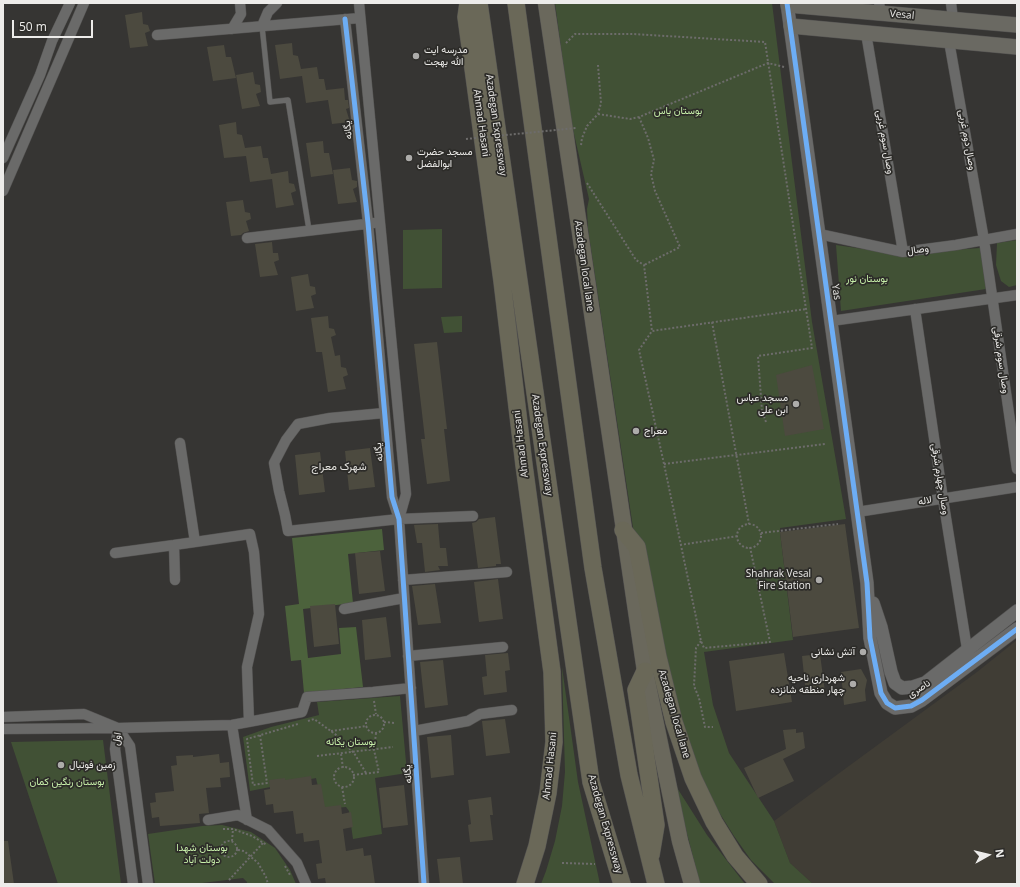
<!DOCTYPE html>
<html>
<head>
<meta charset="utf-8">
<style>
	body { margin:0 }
	#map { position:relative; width:1020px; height:887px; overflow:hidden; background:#363533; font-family:"Open Sans",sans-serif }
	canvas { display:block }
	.frame { position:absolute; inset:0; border:4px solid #edecea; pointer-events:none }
	.north { position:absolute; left:968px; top:835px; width:40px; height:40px; -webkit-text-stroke:3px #2d2c29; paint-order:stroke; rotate:82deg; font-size:11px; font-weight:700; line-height:16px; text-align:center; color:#edecea }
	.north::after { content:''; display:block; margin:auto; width:14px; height:18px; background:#edecea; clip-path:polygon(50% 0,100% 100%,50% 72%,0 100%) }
	.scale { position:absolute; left:12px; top:20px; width:81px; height:18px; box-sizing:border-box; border:2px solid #edecea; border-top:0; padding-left:5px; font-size:12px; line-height:14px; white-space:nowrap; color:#edecea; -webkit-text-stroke:3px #2d2c29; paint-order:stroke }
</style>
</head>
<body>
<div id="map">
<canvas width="1020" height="887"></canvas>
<div class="frame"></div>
<div class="north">N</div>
<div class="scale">50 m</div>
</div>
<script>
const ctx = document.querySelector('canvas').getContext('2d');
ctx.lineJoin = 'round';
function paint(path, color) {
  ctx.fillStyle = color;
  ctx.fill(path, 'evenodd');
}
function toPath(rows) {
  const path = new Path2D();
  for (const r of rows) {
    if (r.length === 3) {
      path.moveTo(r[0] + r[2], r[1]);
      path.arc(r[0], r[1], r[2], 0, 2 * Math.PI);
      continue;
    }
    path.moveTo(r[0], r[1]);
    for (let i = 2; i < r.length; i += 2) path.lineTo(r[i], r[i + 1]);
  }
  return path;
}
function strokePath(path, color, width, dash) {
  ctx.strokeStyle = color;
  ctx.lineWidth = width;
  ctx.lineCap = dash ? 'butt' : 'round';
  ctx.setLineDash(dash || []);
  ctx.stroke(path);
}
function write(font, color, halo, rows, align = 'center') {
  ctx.font = font + ' "Open Sans",Vazirmatn,sans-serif';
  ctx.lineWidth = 3.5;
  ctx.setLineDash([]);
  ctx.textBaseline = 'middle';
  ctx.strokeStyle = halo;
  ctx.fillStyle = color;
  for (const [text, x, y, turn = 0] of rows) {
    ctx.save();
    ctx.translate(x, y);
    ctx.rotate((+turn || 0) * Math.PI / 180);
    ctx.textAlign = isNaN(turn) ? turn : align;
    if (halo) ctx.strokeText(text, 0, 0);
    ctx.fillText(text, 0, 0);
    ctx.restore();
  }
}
const built = toPath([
	[1017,640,1017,882,1012,884,813,884,790,863,774,821,977,672]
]);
const green = toPath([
	[555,3,772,3,812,322,846,519,780,528,780,532,793,640,704,652,713,705,729,753,774,821,790,863,813,884,775,884,751,860,734,836,717,809,685,747,634,534,588,229,587,209,589,199,571,121],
	[442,229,442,288,403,289,403,230],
	[1017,240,1017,285,1009,287,1001,281,996,265,997,243],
	[836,245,898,254,980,248,986,289,841,311],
	[462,316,462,332,444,333,441,317],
	[562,667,578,782,600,884,541,884,546,871,555,841,562,806,565,772],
	[400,696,407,773,375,778,382,834,353,839,349,811,346,807,323,809,316,778,250,791,243,737,271,727,319,715,317,702],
	[103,740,121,884,58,884,11,742],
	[674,783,707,835,745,884,700,884],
	[222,825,251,832,275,848,290,870,296,884,247,884,247,882,243,878,194,884,155,884,148,834,202,826]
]);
const forest = toPath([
	[382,529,384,550,348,554,353,603,303,609,308,658,341,654,339,628,356,627,363,687,304,693,301,660,291,661,285,606,299,604,292,538]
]);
const building = toPath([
	[142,12,143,24,148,25,150,31,145,33,148,46,130,48,125,15],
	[292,43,293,55,298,56,301,69,317,67,319,79,324,79,326,90,344,88,345,100,348,100,349,108,346,109,350,122,332,124,328,100,306,103,302,76,280,79,275,45],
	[224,45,226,57,231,57,236,78,213,81,207,47],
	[253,72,255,84,260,85,261,92,256,94,260,106,242,109,236,75],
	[236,122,237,134,242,135,245,148,261,146,263,158,268,158,271,174,288,171,289,183,294,184,296,191,291,193,294,205,276,208,272,179,250,182,246,156,224,158,219,125],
	[323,141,324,153,329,153,333,174,311,177,306,143],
	[350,168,352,180,357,181,357,187,353,189,357,202,338,204,333,170],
	[243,200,245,212,250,213,251,219,246,221,249,231,243,233,241,235,231,236,226,202],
	[272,242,273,253,278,253,279,260,274,262,278,275,260,277,255,244],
	[308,274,310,286,315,287,316,294,311,296,314,308,296,311,291,277],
	[328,316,329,328,334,329,336,335,331,337,335,356,340,355,341,367,346,368,348,375,343,377,346,389,328,392,322,352,316,352,311,318],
	[437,342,447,429,444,429,450,481,427,484,421,439,425,439,414,344],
	[812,365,824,429,785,436,776,375],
	[370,448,375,487,349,490,345,451],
	[320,452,325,492,299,495,295,455],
	[495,517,501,564,496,564,496,566,478,568,472,523,476,522,479,519],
	[438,524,440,548,446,548,448,566,438,566,440,570,425,572,422,543,417,543,414,525],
	[845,524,859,628,793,637,780,532],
	[380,551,385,591,359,594,355,553],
	[498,579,503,619,479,622,474,582],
	[435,584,441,623,418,625,412,586],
	[335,604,339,644,314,647,310,606],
	[386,617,391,657,365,660,362,620],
	[508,653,510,670,505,671,507,692,484,695,482,677,487,676,485,655],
	[784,653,792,702,736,711,729,661],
	[820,654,825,692,806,694,802,656],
	[443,660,448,705,425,708,420,662],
	[861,669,867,680,865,690,866,701,844,705,841,672],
	[505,719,510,753,486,756,482,721],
	[796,729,796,733,803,732,805,748,783,759,794,781,758,798,744,768,786,749,783,730],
	[451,735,454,775,431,778,427,737],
	[219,754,220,763,229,762,230,777,220,778,221,787,206,788,209,813,199,814,200,823,160,826,159,817,152,818,150,803,156,802,155,793,174,791,171,766,177,765,176,756,193,755,193,757],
	[311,776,312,785,321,784,325,807,341,805,342,814,351,812,353,827,343,829,346,851,363,848,364,856,371,855,375,884,326,884,325,878,318,879,316,864,322,863,319,840,304,842,303,833,296,834,293,811,274,813,273,804,266,805,264,790,270,789,269,780,285,778,285,780],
	[404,785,408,825,383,828,379,788],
	[491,797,493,815,490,815,493,840,470,842,468,825,471,824,468,800],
	[3,841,8,841,14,884,3,884],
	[460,857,463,884,440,884,437,859]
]);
const path = toPath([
	[566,43,575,34,633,34,765,42,812,348,758,356,762,411,766,422],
	[598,114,630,119,639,117,768,63,784,67],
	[639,117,648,138,654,160,651,174,655,191,680,247,644,265],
	[581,145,582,138,587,126,598,114,601,103,598,65],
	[587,183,636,260,644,265,652,331],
	[712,322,749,524],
	[664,464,825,444],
	[749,536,12],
	[761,533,838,524],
	[680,545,738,536],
	[750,547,770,642,704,648,701,641,664,464,639,350,652,331,806,309],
	[701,641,696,648,694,686,699,698,705,727,713,727],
	[374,701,376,714],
	[375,724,9],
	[308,721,314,719,335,734,354,753,366,773],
	[384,722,395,723],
	[331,731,367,726],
	[260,735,267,783,253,785,247,739,298,724],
	[341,754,343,768],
	[317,756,393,747],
	[344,777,10],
	[353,775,379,772,374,750,376,733],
	[342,787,345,804],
	[223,829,233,829,252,836,267,845],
	[229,849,8],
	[232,841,233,829],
	[205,849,221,850],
	[238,850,244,851,258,863,266,877,268,884],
	[562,863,595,864],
	[285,866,290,875],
	[229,880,263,843]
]);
const service = toPath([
	[262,26,270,102,288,100,309,230]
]);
const minor = toPath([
	[359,3,406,494,399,519],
	[879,3,881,13],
	[951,3,953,19],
	[345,19,368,223,392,497,399,519,424,884],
	[262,26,268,12,277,3],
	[232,29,241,14,240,3],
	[866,33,903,252],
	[157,35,360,18],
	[949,41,984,240,1017,469],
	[3,158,40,75,52,41,70,3],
	[3,191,84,3],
	[819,234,903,252,956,245,1017,234],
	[247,238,374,223],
	[915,309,943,499,967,649],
	[831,321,1017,295],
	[384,413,330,418,298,424,286,440,274,463,279,491,285,515,288,531,399,519,473,516],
	[857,512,1017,487],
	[195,542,250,534,254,552,259,614,247,667,249,722],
	[174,545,195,542,180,443],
	[115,553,174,545,175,580],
	[403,580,507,572],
	[344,609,404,598],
	[408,656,503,647],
	[3,717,84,714,118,728,3,729],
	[232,725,247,820],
	[118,728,232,725,302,712,307,697,373,692,411,688],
	[414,731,468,721,480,714,512,710],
	[208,820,238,815,268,830,297,863,306,884],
	[133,884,115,749,118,728,130,746,148,884]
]);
const tertiary = toPath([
	[787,3,867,583,870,638,881,693,887,703,895,708,911,706,922,700,1017,629],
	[873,603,881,627,891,672,895,683,902,688,913,687,925,683,1017,611]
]);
const secondary = toPath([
	[788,5,1017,25],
	[791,26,1017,47]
]);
const primary = toPath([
	[546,3,645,671,680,841,692,884]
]);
const trunk = toPath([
	[468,3,466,17,502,281,524,465,552,672,554,742,548,793,537,846,525,884],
	[479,3,591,782,622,884],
	[516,3,593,568,629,775,656,884],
	[623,530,637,547,658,657,674,722,693,778,714,822,735,856,759,884],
	[645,671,636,690,656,825,651,855]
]);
const pathBridge = toPath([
	[466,139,576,128]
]);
const cycleway = toPath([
	[787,3,867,583,870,638,881,693,887,703,895,708,911,706,922,700,1017,629],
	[345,19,368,223,392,497,399,519,424,884]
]);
const markers = [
	[416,56,4,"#adacaa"],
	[409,158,4,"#adacaa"],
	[796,404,4,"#adacaa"],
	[636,431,4,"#adacaa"],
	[819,580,4,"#adacaa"],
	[863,652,4,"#adacaa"],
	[853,684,4,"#adacaa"],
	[61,765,4,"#adacaa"]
];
const streetNames = [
	["Vesal",902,15,5],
	["Ahmad Hasani",481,123,82],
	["Azadegan Expressway",496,125,82],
	["یگانه",348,130,-96],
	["وصال دوم غربی",967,140,80],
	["وصال سوم غربی",885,142,80],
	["وصال",918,250,-7],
	["Azadegan local lane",584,266,82],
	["Yas",836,292,82],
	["وصال سوم شرقی",1001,360,82],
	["Ahmad Hasani",521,444,-97],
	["Azadegan Expressway",542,445,82],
	["یگانه",379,452,-95],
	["وصال چهارم شرقی",940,479,81],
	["لاله",925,501,-9],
	["ناصری",919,689,-32],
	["Azadegan local lane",674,714,74],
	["اول",117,739,-80],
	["Ahmad Hasani",550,766,-84],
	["یگانه",408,774,-94],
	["Azadegan Expressway",605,824,74]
];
const poiNames = [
	["مدرسه ایت",424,50],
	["الله بهجت",424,62],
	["مسجد حضرت",417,152],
	["ابوالفضل",417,164],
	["مسجد عباس",788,398,"right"],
	["ابن علی",788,410,"right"],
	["معراج",644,431],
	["Shahrak Vesal",811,574,"right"],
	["Fire Station",811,586,"right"],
	["آتش نشانی",855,652,"right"],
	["شهرداری ناحیه",845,678,"right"],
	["چهار منطقه شانزده",845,690,"right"],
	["زمین فوتبال",69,765]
];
const parkNames = [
	["بوستان یاس",678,111],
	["بوستان نور",867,279],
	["بوستان یگانه",351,742],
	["بوستان رنگین کمان",67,782],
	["بوستان شهدا",202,848],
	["دولت آباد",202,860]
];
const neighbourhoodNames = [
	["شهرک معراج",339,467]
];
paint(built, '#403d35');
paint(green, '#415135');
paint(forest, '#4c623c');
paint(building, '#4c4a3f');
strokePath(service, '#535251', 6);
strokePath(minor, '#535251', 11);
strokePath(tertiary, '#535251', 14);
strokePath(secondary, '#535251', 16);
strokePath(primary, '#535251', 17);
strokePath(trunk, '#535251', 18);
strokePath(path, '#6d6c6b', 2, [2, 2]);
strokePath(service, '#6a6a69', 5);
strokePath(minor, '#6a6a69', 10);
strokePath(tertiary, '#6a6a69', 13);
strokePath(secondary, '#6a6962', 15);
strokePath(primary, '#6a685c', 16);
strokePath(trunk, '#6a6858', 17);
strokePath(pathBridge, '#6d6c6b', 2, [2, 2]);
strokePath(cycleway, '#6dadf4', 5);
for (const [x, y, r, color] of markers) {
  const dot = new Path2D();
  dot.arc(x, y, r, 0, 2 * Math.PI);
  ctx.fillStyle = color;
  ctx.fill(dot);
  strokePath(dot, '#2d2c29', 1.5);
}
write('10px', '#edecea', '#2d2c29', streetNames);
write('10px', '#edecea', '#2d2c29', poiNames, 'left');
write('10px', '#c8f1aa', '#2d2c29', parkNames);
write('11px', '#e3e2de', '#2d2c29', neighbourhoodNames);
</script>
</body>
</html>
